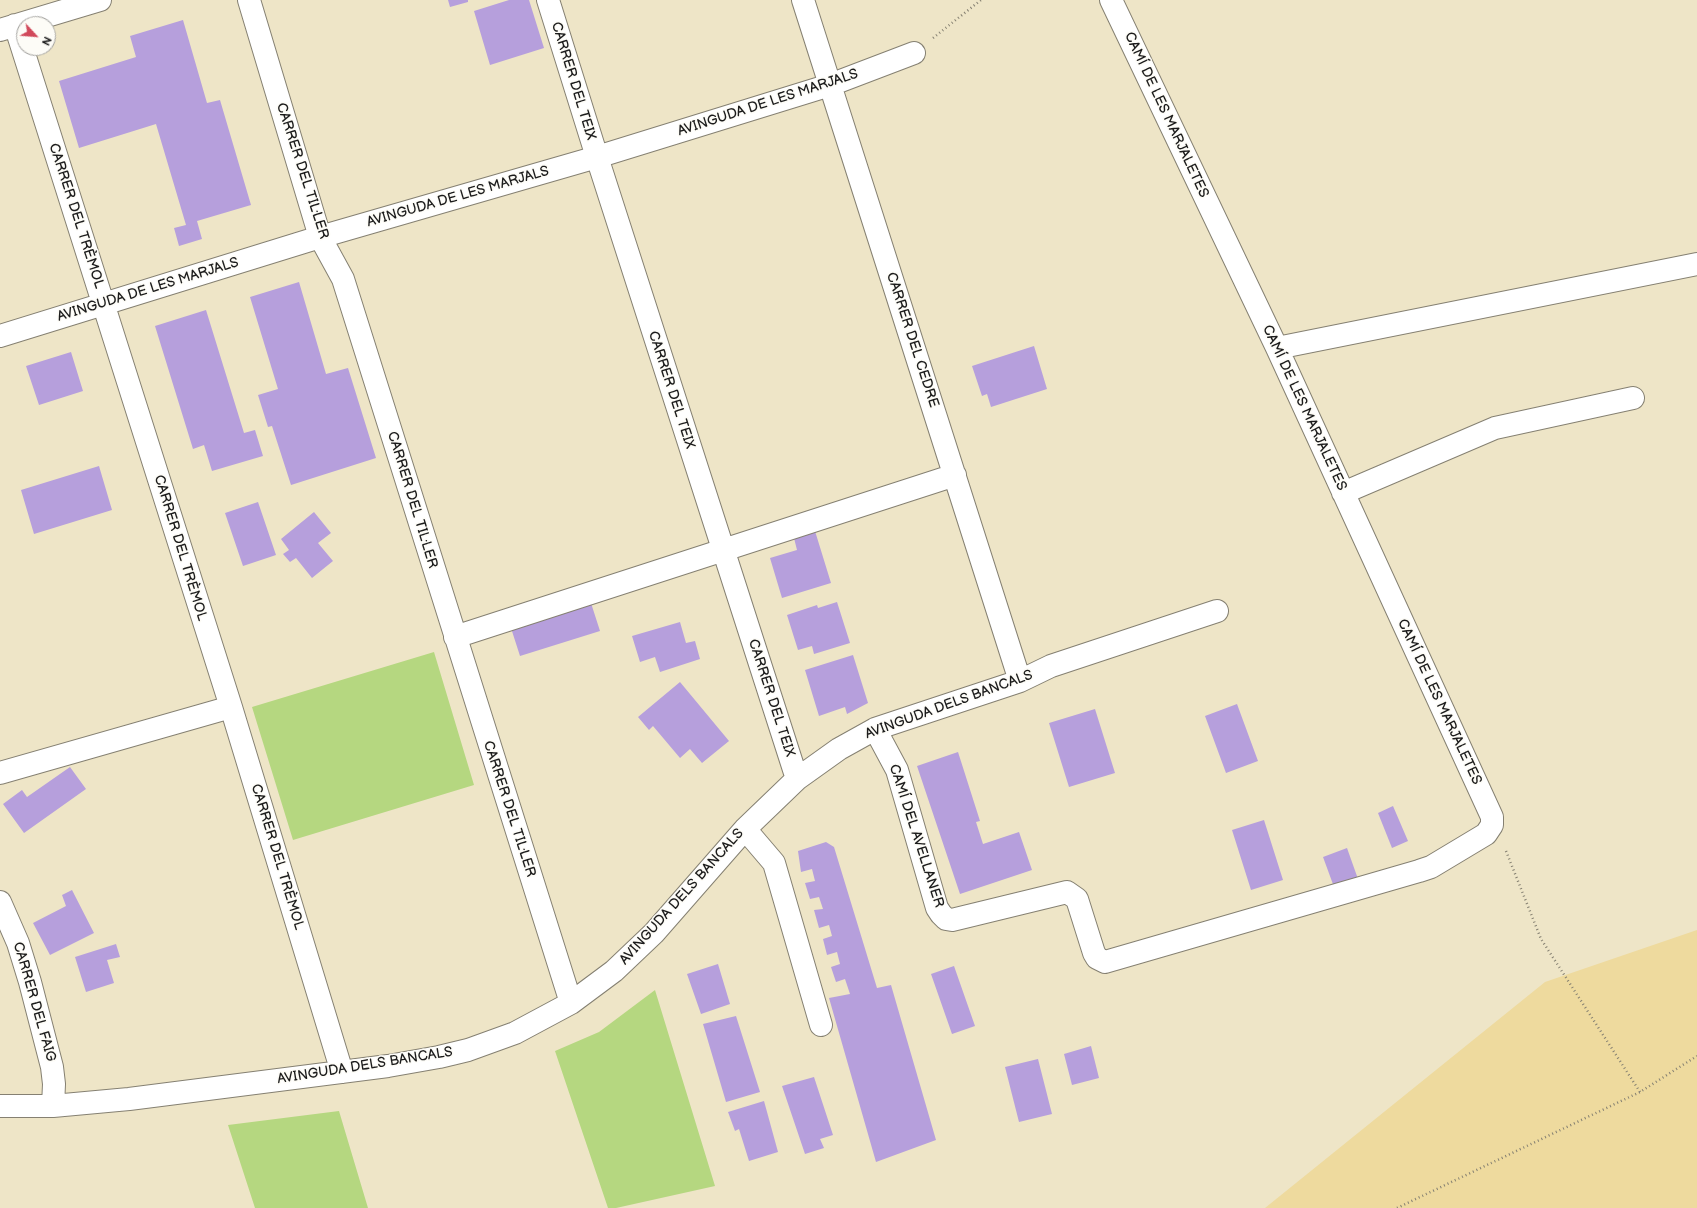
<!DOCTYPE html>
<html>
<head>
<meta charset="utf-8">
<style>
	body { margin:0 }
	#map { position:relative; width:1697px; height:1208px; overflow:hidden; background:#eee5c7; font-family:"Balsamiq Sans",sans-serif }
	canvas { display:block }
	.north { position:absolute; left:16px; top:16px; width:40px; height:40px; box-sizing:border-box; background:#fdfcf7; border:1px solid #a3a29f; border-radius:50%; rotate:116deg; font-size:11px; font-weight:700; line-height:16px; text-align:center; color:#1c1c1c }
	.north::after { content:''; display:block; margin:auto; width:14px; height:18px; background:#d1495b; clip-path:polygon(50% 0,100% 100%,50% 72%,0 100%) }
</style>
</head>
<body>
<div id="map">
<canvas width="1697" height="1208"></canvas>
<div class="north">N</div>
</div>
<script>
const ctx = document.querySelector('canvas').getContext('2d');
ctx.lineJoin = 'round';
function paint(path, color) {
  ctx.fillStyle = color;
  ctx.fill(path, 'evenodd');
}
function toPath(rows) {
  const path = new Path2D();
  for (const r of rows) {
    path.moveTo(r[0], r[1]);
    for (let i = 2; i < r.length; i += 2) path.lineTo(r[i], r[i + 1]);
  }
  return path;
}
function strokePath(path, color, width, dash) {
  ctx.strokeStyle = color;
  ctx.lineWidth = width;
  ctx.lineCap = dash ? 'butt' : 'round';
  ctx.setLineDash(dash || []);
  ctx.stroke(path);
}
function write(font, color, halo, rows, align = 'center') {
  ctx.font = font + ' "Balsamiq Sans",sans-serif';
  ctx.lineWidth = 3;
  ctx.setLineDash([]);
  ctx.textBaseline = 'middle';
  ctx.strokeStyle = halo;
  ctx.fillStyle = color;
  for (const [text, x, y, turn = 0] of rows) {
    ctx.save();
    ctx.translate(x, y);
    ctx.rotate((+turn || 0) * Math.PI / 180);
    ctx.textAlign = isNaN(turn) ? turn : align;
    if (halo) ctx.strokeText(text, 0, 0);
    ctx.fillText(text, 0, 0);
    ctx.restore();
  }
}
const green = toPath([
	[434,652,474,785,293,840,252,707],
	[655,990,715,1186,616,1208,608,1208,555,1051,599,1032],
	[339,1111,368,1208,255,1208,228,1125]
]);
const sand = toPath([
	[1697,930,1697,1208,1265,1208,1545,982]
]);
const building = toPath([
	[448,0,468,0,468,2,450,7],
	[509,0,529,0,544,48,490,65,474,11],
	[183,20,207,103,220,100,251,205,197,221,202,239,179,246,174,228,186,225,156,124,79,148,59,81,136,57,130,36],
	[299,282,326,374,348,368,376,458,291,485,272,426,268,427,258,395,278,389,250,297],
	[206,310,244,433,255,430,263,456,212,471,204,445,193,449,155,326],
	[1034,346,1047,389,991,407,987,394,982,396,972,366],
	[71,352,83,391,39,405,26,366],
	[99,466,112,510,34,534,21,490],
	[258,502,276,555,243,566,225,513],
	[314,512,331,533,318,543,333,561,312,578,296,558,290,562,283,554,289,550,281,539],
	[815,531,831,583,782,598,770,558,797,550,794,538],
	[837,602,850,643,814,654,812,646,798,650,787,615,817,605,818,608],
	[591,603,600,631,520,656,511,628],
	[680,622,686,643,695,641,700,659,660,672,655,657,640,662,632,636],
	[853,655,868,703,847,714,845,707,819,716,805,670],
	[680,682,729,741,702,763,690,749,680,758,653,726,649,730,638,717],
	[1237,704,1258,761,1226,773,1205,716],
	[1095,709,1115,773,1069,787,1049,723],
	[958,752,980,821,976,822,983,844,1019,832,1032,870,960,894,917,766],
	[70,767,86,789,24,833,3,804,22,790,27,797],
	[1393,806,1408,841,1392,848,1378,813],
	[1264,820,1283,880,1251,890,1232,830],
	[826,842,834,847,877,988,891,985,936,1140,876,1162,829,998,850,994,845,979,836,982,831,967,840,964,837,952,827,955,823,939,832,936,829,925,819,928,814,910,823,909,819,897,810,899,805,883,815,881,812,869,801,872,798,851],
	[1347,848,1358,879,1334,887,1323,857],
	[72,890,94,933,50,955,33,923,66,906,62,895],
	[116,944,120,957,107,960,114,983,86,992,75,957],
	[718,964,730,1004,701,1014,687,974],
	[954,966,975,1026,952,1034,931,974],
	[736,1016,760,1092,726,1102,703,1024],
	[1091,1046,1099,1078,1072,1085,1064,1054],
	[1038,1059,1052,1114,1019,1122,1005,1067],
	[814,1077,833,1135,820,1139,824,1148,805,1154,782,1086],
	[764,1101,778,1152,749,1161,739,1129,735,1131,728,1112]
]);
const path = toPath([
	[933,38,981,0],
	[1506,851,1541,939,1640,1092],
	[1397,1208,1640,1092,1697,1056]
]);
const minor = toPath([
	[249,0,320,237,343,279,571,1003],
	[548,0,597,157,797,779],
	[803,0,1020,681],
	[15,25,231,707,342,1072],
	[0,30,100,0],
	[0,336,320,237,597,157,830,85,914,53],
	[1277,348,1697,264],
	[1343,493,1495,428,1633,398],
	[455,637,955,475],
	[875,729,897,770,937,908,941,914,946,919,952,920,1067,892,1077,899,1094,953,1097,958,1105,962,1419,871,1431,867,1486,834,1492,825,1492,817,1277,348,1111,0],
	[0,773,231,707],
	[745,829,774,863,821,1025],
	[0,902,18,943,30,982,52,1067,54,1084,53,1106],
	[0,1106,53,1106,129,1099,388,1066,439,1057,468,1050,515,1033,571,1003,614,971,654,933,745,829,797,779,839,749,875,729,1020,681,1051,666,1217,611]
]);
const streetNames = [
	["CARRER DEL TEIX",573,81,73],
	["AVINGUDA DE LES MARJALS",768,103,-18],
	["CAMÍ DE LES MARJALETES",1166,115,65],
	["CARRER DEL TIL·LER",302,171,72],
	["AVINGUDA DE LES MARJALS",458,197,-16],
	["CARRER DEL TRÈMOL",76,216,72],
	["AVINGUDA DE LES MARJALS",148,290,-17],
	["CARRER DEL CEDRE",912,340,72],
	["CARRER DEL TEIX",671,390,72],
	["CAMÍ DE LES MARJALETES",1304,408,65],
	["CARRER DEL TIL·LER",412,500,73],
	["CARRER DEL TRÈMOL",180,548,73],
	["CARRER DEL TEIX",771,698,72],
	["CAMÍ DE LES MARJALETES",1439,702,65],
	["AVINGUDA DELS BANCALS",949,705,-20],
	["CARRER DEL TIL·LER",509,809,72],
	["CAMÍ DEL AVELLANER",916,836,72],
	["CARRER DEL TRÈMOL",277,857,73],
	["AVINGUDA DELS BANCALS",682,897,-48],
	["CARRER DEL FAIG",34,1002,74],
	["AVINGUDA DELS BANCALS",365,1066,-9]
];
paint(green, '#b5d780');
paint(sand, '#eeda9e');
paint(building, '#b69fdc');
strokePath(minor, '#858072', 24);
strokePath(path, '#858072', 2.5, [1, 3]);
strokePath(minor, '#fff', 22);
write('14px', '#1c1c1c', '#fdfcf7', streetNames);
</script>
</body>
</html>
